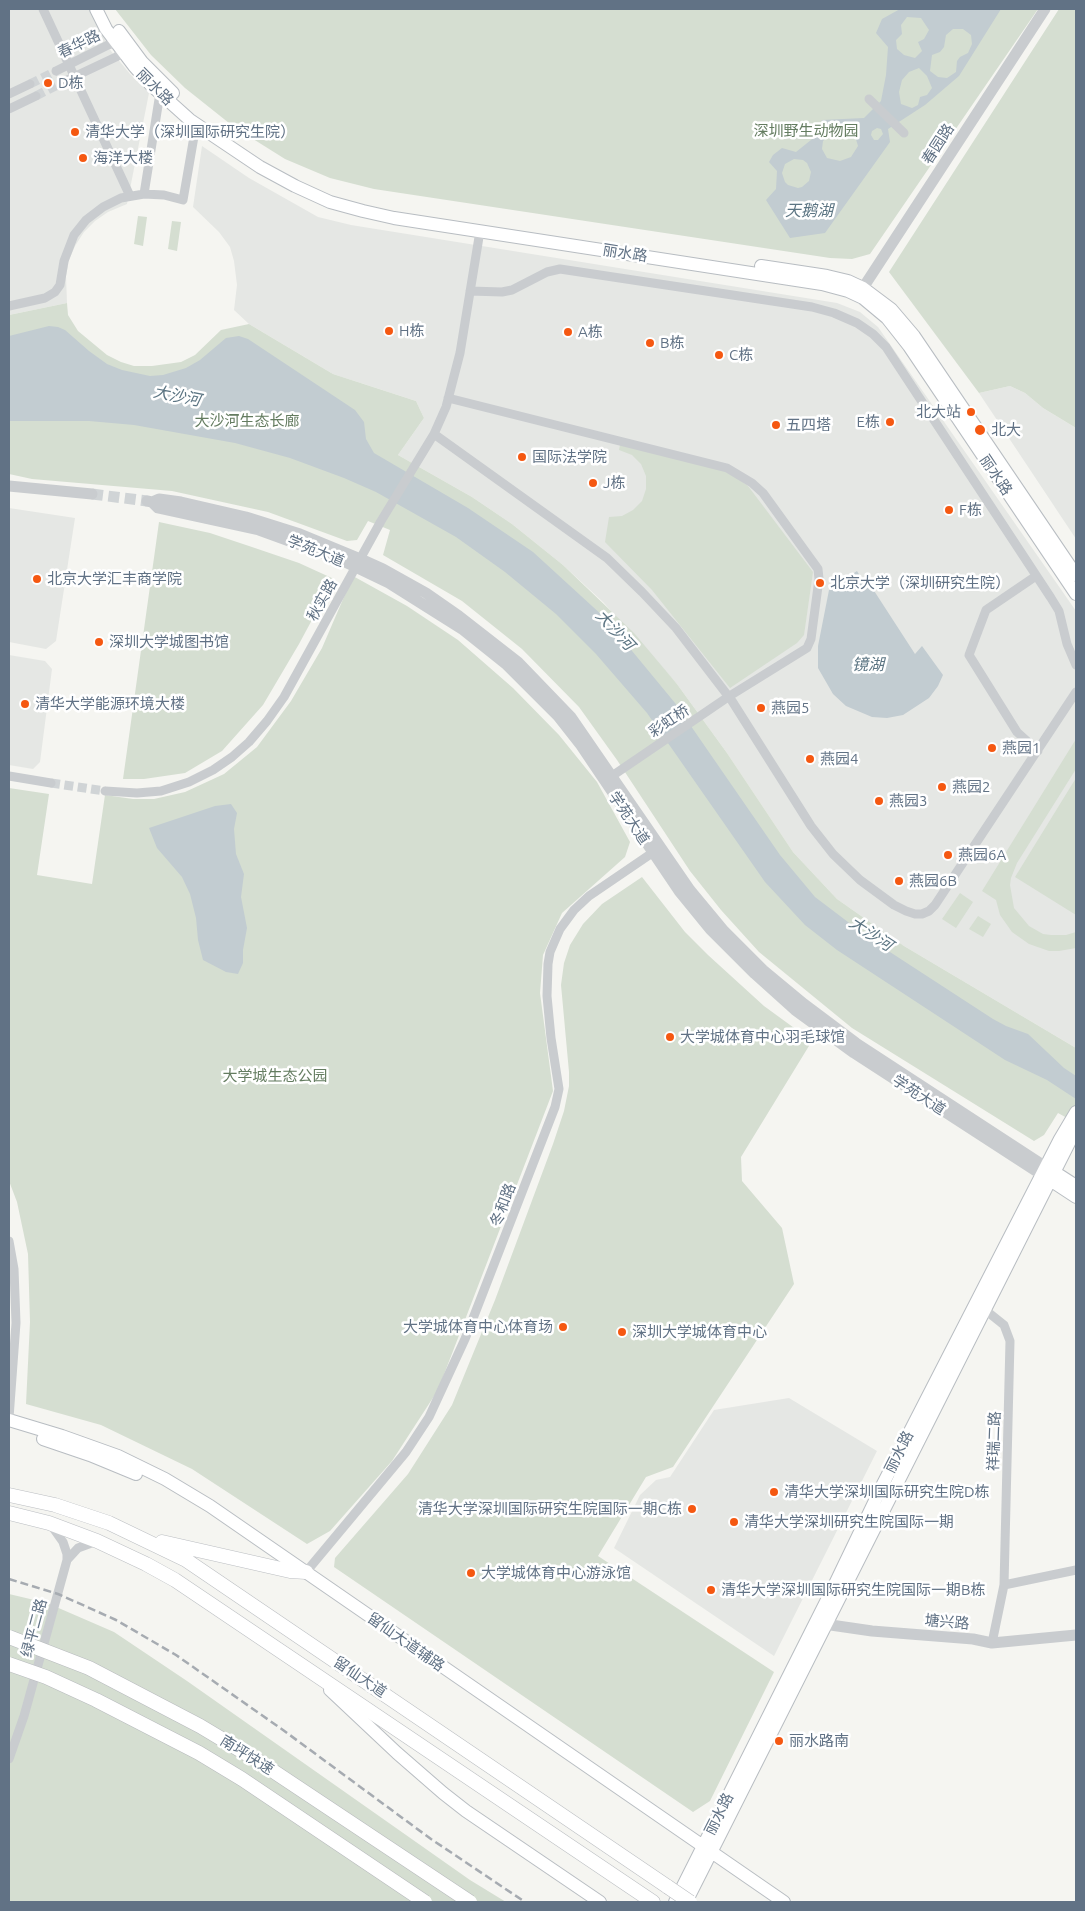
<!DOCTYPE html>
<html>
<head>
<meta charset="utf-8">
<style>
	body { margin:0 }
	#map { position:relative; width:1085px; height:1911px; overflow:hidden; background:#f5f5f1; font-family:Ubuntu,sans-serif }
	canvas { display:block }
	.frame { position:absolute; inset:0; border:10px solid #617285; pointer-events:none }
</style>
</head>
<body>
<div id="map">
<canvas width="1085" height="1911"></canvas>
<div class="frame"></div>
</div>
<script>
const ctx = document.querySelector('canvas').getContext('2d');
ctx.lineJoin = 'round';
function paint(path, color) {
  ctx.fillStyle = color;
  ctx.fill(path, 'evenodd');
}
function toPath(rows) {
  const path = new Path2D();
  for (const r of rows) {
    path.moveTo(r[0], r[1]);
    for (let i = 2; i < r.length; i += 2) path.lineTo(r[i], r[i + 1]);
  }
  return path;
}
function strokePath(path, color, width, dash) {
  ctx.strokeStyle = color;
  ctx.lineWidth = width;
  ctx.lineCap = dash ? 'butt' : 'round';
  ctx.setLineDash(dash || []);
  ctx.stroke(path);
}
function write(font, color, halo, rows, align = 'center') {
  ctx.font = font + ' Ubuntu,"Noto Sans SC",sans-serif';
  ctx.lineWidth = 5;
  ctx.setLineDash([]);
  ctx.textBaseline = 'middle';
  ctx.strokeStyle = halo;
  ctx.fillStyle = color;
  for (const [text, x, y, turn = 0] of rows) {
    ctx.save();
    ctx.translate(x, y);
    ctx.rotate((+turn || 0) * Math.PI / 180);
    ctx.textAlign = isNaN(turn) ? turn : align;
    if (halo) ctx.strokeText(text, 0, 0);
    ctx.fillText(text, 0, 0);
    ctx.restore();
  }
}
const built = toPath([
	[9,9,89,9,111,51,130,74,149,93,127,204,108,212,95,221,84,232,75,246,69,260,66,276,67,303,9,315],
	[202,146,249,178,318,217,351,225,837,303,860,312,878,327,1076,611,1076,1048,904,946,837,899,793,852,727,753,677,684,603,602,563,565,512,524,472,497,398,455,424,418,416,401,333,374,249,324,234,310,237,285,234,261,230,247,219,232,193,207],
	[1010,386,1025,393,1043,408,1076,428,1076,539,979,393],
	[9,508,75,518,56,641,46,649,9,642],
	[9,655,45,661,52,669,40,762,33,769,9,765],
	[789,1398,877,1451,774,1656,614,1548,640,1495,656,1480,670,1477,714,1410]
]);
const green = toPath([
	[115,9,1038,9,870,254,852,259,830,258,374,189,330,178,285,159,234,127,185,88,151,55],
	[1059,9,1076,9,1076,428,1043,408,1025,393,1010,386,979,393,889,272],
	[138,216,147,217,143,246,134,244],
	[172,221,181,222,177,251,168,249],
	[67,303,68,315,78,331,107,355,121,362,134,366,152,366,181,362,195,355,221,330,249,324,333,374,416,401,424,418,398,455,472,497,512,524,563,565,634,633,677,684,727,753,793,852,837,899,904,946,1076,1048,1076,1123,1058,1113,1044,1135,1034,1141,852,1028,759,952,721,910,690,871,617,760,579,707,522,649,462,601,383,555,390,530,368,521,357,540,347,541,268,512,172,491,32,479,9,474,9,315],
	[620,445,722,470,737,478,748,486,813,572,804,635,797,643,730,688,652,590,605,542,609,517,622,516,633,510,642,501,646,489,646,476,641,464,632,455,619,450],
	[159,522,210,533,249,546,299,563,334,579,299,644,263,705,222,751,185,773,144,779,123,779],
	[353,576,407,606,458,640,513,688,559,735,597,782,630,842,625,857,562,913,543,955,540,993,553,1091,438,1390,392,1461,330,1531,307,1544,192,1469,101,1425,26,1404,30,1322,28,1254,17,1202,9,1181,9,788,49,794,37,875,92,884,105,795,133,799,154,799,185,792,224,774,257,747,291,701,322,648],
	[1076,739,1076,769,1017,863,1011,878,1010,885,1014,908,1029,926,1043,934,1051,935,1066,935,1076,932,1076,948,1059,951,1049,951,1029,944,1012,932,1000,915,996,900,982,891],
	[1076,778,1076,915,1015,877],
	[642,877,685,932,708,955,764,1006,812,1041,741,1157,742,1181,782,1228,794,1284,673,1467,646,1477,598,1556,774,1672,710,1801,693,1812,334,1567,335,1558,408,1474,452,1405,495,1300,553,1144,564,1111,569,1086,569,1072,561,985,564,963,570,945,583,924,602,904],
	[960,893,973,902,956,928,942,919],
	[978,916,991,924,983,937,969,929],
	[9,1594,47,1603,114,1632,187,1681,470,1880,506,1902,9,1902]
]);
const water = toPath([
	[900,9,1001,9,959,76,925,105,888,129,890,142,825,233,790,238,766,200,776,189,777,171,769,162,773,155,782,148,796,152,816,136,822,120,864,118,881,101,886,75,888,47,876,33,882,19],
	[907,17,921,18,929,30,924,39,918,42,922,51,915,58,904,55,897,49,896,40,902,34,901,25],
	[953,29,963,29,971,35,972,44,968,53,960,57,957,61,956,72,947,78,938,77,930,71,932,55,940,52,944,47,946,35],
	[919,68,927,76,932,88,927,95,920,97,918,105,912,108,901,104,899,92,902,80,909,72],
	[877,128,881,129,883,134,878,140,874,140,871,135,872,131],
	[840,131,855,136,858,146,851,157,840,161,827,158,822,149,823,141,832,132],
	[794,159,803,160,807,163,811,172,809,181,802,187,798,188,788,185,785,182,782,173,785,164],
	[49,326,58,327,65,330,89,351,107,364,122,370,150,376,163,375,186,368,200,360,226,338,239,336,248,339,355,410,364,422,366,439,374,453,468,508,533,552,604,617,675,703,780,855,815,897,873,941,993,1019,1006,1026,1028,1034,1064,1068,1076,1076,1076,1099,1047,1080,1005,1060,837,950,805,925,765,882,647,713,596,654,556,614,505,572,456,537,376,492,344,478,290,458,235,443,134,425,89,421,9,421,9,336],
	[857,571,865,584,869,583,915,654,922,646,943,675,938,686,929,698,903,715,887,718,872,717,846,706,833,694,818,668,818,646,829,590],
	[231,804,237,813,234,829,236,854,244,874,241,897,247,928,243,950,243,963,238,974,226,972,203,960,198,940,196,918,190,894,182,877,157,848,149,828,215,806]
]);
const minorTunnel = toPath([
	[30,84,56,71],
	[36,96,63,82],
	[51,783,105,791]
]);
const tertiaryTunnel = toPath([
	[92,494,147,501]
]);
const minor = toPath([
	[43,9,130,196],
	[56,71,108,45,119,42],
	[63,82,116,57,123,52,125,47],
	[9,94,30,84],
	[869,99,904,133],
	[9,109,36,96],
	[144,194,160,93],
	[470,291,502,292,512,290,547,272,560,269,812,307,834,313,857,323,873,334,886,347,1051,598,1059,611,1067,644,1076,665],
	[9,306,45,298,55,292,60,285,64,261,74,235,86,220,103,207,121,198,144,194,164,195,183,200,196,125],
	[448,398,727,468,752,483,763,493,818,569,819,579,811,639,807,648,728,697,612,776],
	[434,434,607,558,642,592,676,628,732,701,811,826,833,854,860,880,894,905,906,911,915,914,922,914,929,911,935,905,1076,692],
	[1036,576,986,610,969,655,1017,732,1038,751],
	[9,776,51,783],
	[105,791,137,793,161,791,189,782,213,770,232,757,249,742,267,721,284,697,381,521,434,434,446,407,460,353,480,231],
	[9,1241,14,1269,16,1323,9,1418],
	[984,1309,1004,1325,1010,1341,1004,1585,992,1643],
	[67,1560,78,1548,97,1541],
	[306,1572,406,1452,429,1417,465,1339,555,1107,559,1089,551,1038,547,996,548,964,550,952,560,929,574,910,589,896,658,849],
	[1004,1585,1076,1570],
	[9,1759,24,1716,67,1560,67,1554,63,1542,51,1525]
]);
const tertiary = toPath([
	[859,294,1045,9],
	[9,486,92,494],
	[147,501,152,502,159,499,181,502,246,517,300,534,363,560,383,569,426,593,459,616,518,662,571,717,690,890,724,931,763,970,804,1004,856,1043,1046,1167],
	[152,502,158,508,259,530,339,559,389,583,462,629,507,665,558,716,580,744,679,891,710,929,755,974,795,1010,854,1053,1042,1175],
	[817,1623,872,1631,973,1639,992,1643,1076,1635]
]);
const secondary = toPath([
	[96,9,106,29,134,66,151,85,190,120,260,167,295,186,330,202,363,211,394,218,822,284,848,291,863,298,887,318,909,346,1076,594],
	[119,31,142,62,173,93],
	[761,266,827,276,848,281,863,288,891,309,914,336,1076,575],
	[1048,1168,1076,1186],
	[1044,1176,1076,1197],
	[9,1420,62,1436,118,1456,165,1479,210,1506,784,1902],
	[43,1439,90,1455,136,1474],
	[330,1690,397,1753,443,1793,466,1811,600,1902],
	[675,1902,836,1582,883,1484,1060,1139,1076,1112],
	[686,1902,1076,1129]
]);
const primary = toPath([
	[9,1495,55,1505,109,1523,186,1560,668,1887],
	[9,1513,49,1523,97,1541,146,1564,175,1580,653,1902],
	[162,1542,290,1571,306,1572]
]);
const rail = toPath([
	[9,1579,58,1594,85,1606,116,1620,176,1655,283,1730,431,1839,525,1902]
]);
const primaryBridge = toPath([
	[668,1887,690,1902]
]);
const trunkBridge = toPath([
	[9,1637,89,1668,200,1726,255,1759,470,1902],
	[9,1664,46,1677,96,1700,199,1753,242,1779,425,1902]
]);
const markers = [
	[48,83,5,"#f55811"],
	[75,132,5,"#f55811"],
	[83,158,5,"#f55811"],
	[389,331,5,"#f55811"],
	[568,332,5,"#f55811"],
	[650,343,5,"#f55811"],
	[719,355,5,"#f55811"],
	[971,412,5,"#f55811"],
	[890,422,5,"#f55811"],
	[776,425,5,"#f55811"],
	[980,430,6,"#f55811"],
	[522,457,5,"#f55811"],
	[593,483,5,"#f55811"],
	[949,510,5,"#f55811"],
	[37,579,5,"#f55811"],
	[820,583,5,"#f55811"],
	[99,642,5,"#f55811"],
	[25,704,5,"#f55811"],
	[761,708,5,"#f55811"],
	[992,748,5,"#f55811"],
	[810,759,5,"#f55811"],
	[942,787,5,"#f55811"],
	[879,801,5,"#f55811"],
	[948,855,5,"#f55811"],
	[899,881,5,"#f55811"],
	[670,1037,5,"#f55811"],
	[563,1327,5,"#f55811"],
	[622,1332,5,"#f55811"],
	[774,1492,5,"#f55811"],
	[692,1509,5,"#f55811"],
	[734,1522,5,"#f55811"],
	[471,1573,5,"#f55811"],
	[711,1590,5,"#f55811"],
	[779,1741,5,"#f55811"]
];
const streetNames = [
	["春华路",79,44,-26],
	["丽水路",155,87,45],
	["春园路",938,144,-57],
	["丽水路",625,253,9],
	["丽水路",996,475,56],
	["学苑大道",316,551,22],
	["秋实路",322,600,-61],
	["彩虹桥",669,721,-34],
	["学苑大道",629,818,56],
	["学苑大道",919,1095,33],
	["冬和路",503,1205,-69],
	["祥瑞二路",994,1441,-88],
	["丽水路",899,1452,-63],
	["塘兴路",947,1622,5],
	["绿平二路",34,1628,-75],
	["留仙大道辅路",406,1642,35],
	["留仙大道",360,1677,34],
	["南坪快速",247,1755,32],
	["丽水路",719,1814,-63]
];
const poiNames = [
	["D栋",58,83],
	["清华大学（深圳国际研究生院）",85,132],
	["海洋大楼",93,158],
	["H栋",399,331],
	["A栋",578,332],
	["B栋",660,343],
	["C栋",729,355],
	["北大站",961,412,"right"],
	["E栋",880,422,"right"],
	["五四塔",786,425],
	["北大",991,430],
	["国际法学院",532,457],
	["J栋",603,483],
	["F栋",959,510],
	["北京大学汇丰商学院",47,579],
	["北京大学（深圳研究生院）",830,583],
	["深圳大学城图书馆",109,642],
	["清华大学能源环境大楼",35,704],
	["燕园5",771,708],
	["燕园1",1002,748],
	["燕园4",820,759],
	["燕园2",952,787],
	["燕园3",889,801],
	["燕园6A",958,855],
	["燕园6B",909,881],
	["大学城体育中心羽毛球馆",680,1037],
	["大学城体育中心体育场",553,1327,"right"],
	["深圳大学城体育中心",632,1332],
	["清华大学深圳国际研究生院D栋",784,1492],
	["清华大学深圳国际研究生院国际一期C栋",682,1509,"right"],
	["清华大学深圳研究生院国际一期",744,1522],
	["大学城体育中心游泳馆",481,1573],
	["清华大学深圳国际研究生院国际一期B栋",721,1590],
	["丽水路南",789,1741]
];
const parkNames = [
	["深圳野生动物园",806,131],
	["大沙河生态长廊",247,421],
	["大学城生态公园",275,1076]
];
const waterNames = [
	["天鹅湖",809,211],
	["大沙河",177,396,11],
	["大沙河",615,630,47],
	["镜湖",868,665],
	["大沙河",871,934,33]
];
paint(built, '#e5e7e4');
paint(green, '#d5ded1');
paint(water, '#c2ccd1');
strokePath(minorTunnel, '#d0d4d6', 9, [9, 4.5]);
strokePath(tertiaryTunnel, '#d0d4d6', 11, [11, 5.5]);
strokePath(secondary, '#b8bdc2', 14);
strokePath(primary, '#bbbec2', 15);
strokePath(minor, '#c9cccf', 9);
strokePath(tertiary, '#c9cccf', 11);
strokePath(secondary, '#fff', 12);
strokePath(primary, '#fff', 14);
strokePath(rail, '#a6abb1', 2.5, [8, 4]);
strokePath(primaryBridge, '#bbbec2', 15, []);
strokePath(trunkBridge, '#b8bbbe', 15, []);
strokePath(primaryBridge, '#fff', 14);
strokePath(trunkBridge, '#fff', 14);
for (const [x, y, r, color] of markers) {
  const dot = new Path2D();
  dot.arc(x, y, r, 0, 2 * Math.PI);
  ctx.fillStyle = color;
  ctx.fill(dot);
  strokePath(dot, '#fff', 2);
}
write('15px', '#617285', '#fff', streetNames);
write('15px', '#617285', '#fff', poiNames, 'left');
write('15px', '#647c60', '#fff', parkNames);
write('italic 16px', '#5c7583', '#fff', waterNames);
</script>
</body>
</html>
